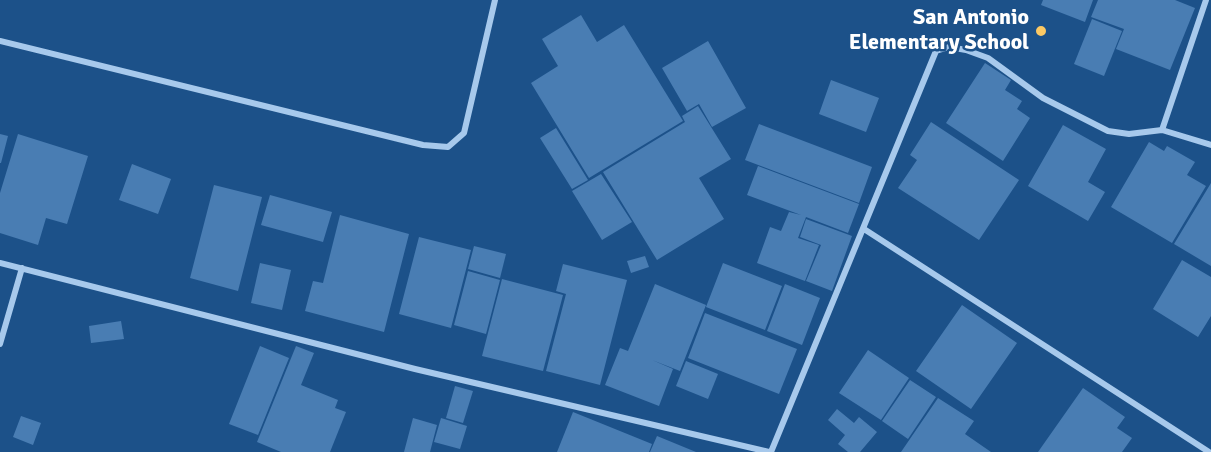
<!DOCTYPE html>
<html>
<head>
<meta charset="utf-8">
<style>
	body { margin:0 }
	canvas { display:block; background:#1c5189 }
</style>
</head>
<body>
<canvas width="1211" height="452"></canvas>
<script>
const ctx = document.querySelector('canvas').getContext('2d');
ctx.lineJoin = 'round';
function paint(path, color) {
  ctx.fillStyle = color;
  ctx.fill(path, 'evenodd');
}
function toPath(rows) {
  const path = new Path2D();
  for (const r of rows) {
    path.moveTo(r[0], r[1]);
    for (let i = 2; i < r.length; i += 2) path.lineTo(r[i], r[i + 1]);
  }
  return path;
}
function strokePath(path, color, width, dash) {
  ctx.strokeStyle = color;
  ctx.lineWidth = width;
  ctx.lineCap = dash ? 'butt' : 'round';
  ctx.setLineDash(dash || []);
  ctx.stroke(path);
}
function write(font, color, halo, rows, align = 'center') {
  ctx.font = font + ' Signika,sans-serif';
  ctx.lineWidth = 5;
  ctx.setLineDash([]);
  ctx.textBaseline = 'middle';
  ctx.strokeStyle = halo;
  ctx.fillStyle = color;
  for (const [text, x, y, turn = 0] of rows) {
    ctx.save();
    ctx.translate(x, y);
    ctx.rotate((+turn || 0) * Math.PI / 180);
    ctx.textAlign = isNaN(turn) ? turn : align;
    if (halo) ctx.strokeText(text, 0, 0);
    ctx.fillText(text, 0, 0);
    ctx.restore();
  }
}
const building = toPath([
	[1043,0,1093,0,1085,22,1041,5],
	[1098,0,1175,0,1195,8,1170,70,1116,49,1124,29,1091,17],
	[581,15,597,42,624,25,683,121,589,178,531,83,558,66,542,39],
	[1092,19,1122,31,1104,76,1074,64],
	[708,41,746,108,712,127,699,104,687,111,662,68],
	[985,63,1011,80,1005,90,1022,101,1017,109,1030,118,1003,161,946,123],
	[831,80,879,98,866,132,819,114],
	[698,106,731,159,699,178,724,219,657,260,603,172,685,122,682,116],
	[931,122,1019,180,979,240,898,188,917,160,910,155],
	[759,124,872,167,859,203,745,160],
	[1063,125,1106,149,1088,182,1105,192,1088,221,1028,186],
	[556,128,588,180,572,189,540,138],
	[0,134,8,136,1,163,0,163],
	[18,134,88,156,67,224,46,218,38,245,0,233,0,193],
	[1149,142,1164,151,1167,146,1195,162,1187,175,1206,186,1172,243,1111,207],
	[132,164,171,179,158,214,119,200],
	[758,166,859,204,848,233,806,217,798,238,819,245,805,281,757,263,770,227,781,231,789,212,801,215,747,195],
	[601,174,632,222,602,240,572,191],
	[1211,183,1211,266,1174,244],
	[214,185,262,197,238,291,190,278],
	[270,195,332,212,323,242,261,225],
	[340,215,409,234,384,332,305,311,313,281,323,283],
	[806,219,852,236,832,291,806,281,821,245,800,237],
	[419,237,471,250,451,328,399,314],
	[474,246,506,254,500,278,468,269],
	[645,256,649,267,631,273,627,261],
	[1182,260,1211,277,1211,316,1198,337,1153,309],
	[260,263,291,270,282,310,251,303],
	[723,263,782,286,765,330,706,307],
	[563,264,627,280,600,385,546,371,566,294,556,291],
	[468,271,500,280,486,334,454,325],
	[502,279,563,295,543,371,482,356],
	[655,284,706,305,680,371,652,360,673,369,659,406,605,385,620,348,628,351],
	[785,284,820,298,802,345,767,331],
	[962,305,1017,343,971,409,916,371],
	[705,313,797,349,779,394,688,358],
	[121,321,124,339,91,343,89,326],
	[260,346,289,358,258,435,229,424],
	[296,346,314,353,301,385,338,400,335,408,346,412,330,452,281,452,257,442],
	[868,350,909,378,881,420,839,393],
	[686,361,718,374,708,399,676,386],
	[910,380,936,397,908,439,882,421],
	[455,386,473,391,463,423,446,418],
	[1083,388,1125,417,1117,428,1132,438,1122,452,1038,452],
	[938,398,974,421,965,434,991,452,901,452],
	[837,409,854,423,859,417,877,432,860,452,848,452,838,444,845,435,828,420],
	[573,412,652,444,649,452,557,452],
	[21,416,41,423,33,445,13,437],
	[413,418,437,425,430,452,404,452],
	[441,418,467,426,460,449,434,442],
	[657,436,696,452,650,452]
]);
const minor = toPath([
	[0,41,423,145,448,147,464,133,495,0],
	[1162,130,1206,0],
	[864,229,1209,452],
	[0,263,415,369,769,452],
	[0,344,22,268],
	[771,452,936,51,949,47,966,50,988,58,1043,98,1108,131,1129,134,1162,130,1211,145]
]);
const markers = [
	[1041,31,6,"#fcc964"]
];
const poiNames = [
	["San Antonio",1029,18],
	["Elementary School",1029,43]
];
paint(building, '#497db3');
strokePath(minor, '#a7c9ec', 6);
for (const [x, y, r, color] of markers) {
  const dot = new Path2D();
  dot.arc(x, y, r, 0, 2 * Math.PI);
  ctx.fillStyle = color;
  ctx.fill(dot);
  strokePath(dot, '#1c5189', 2);
}
write('bold 22px', '#fff', '#1c5189', poiNames, 'right');
</script>
</body>
</html>
